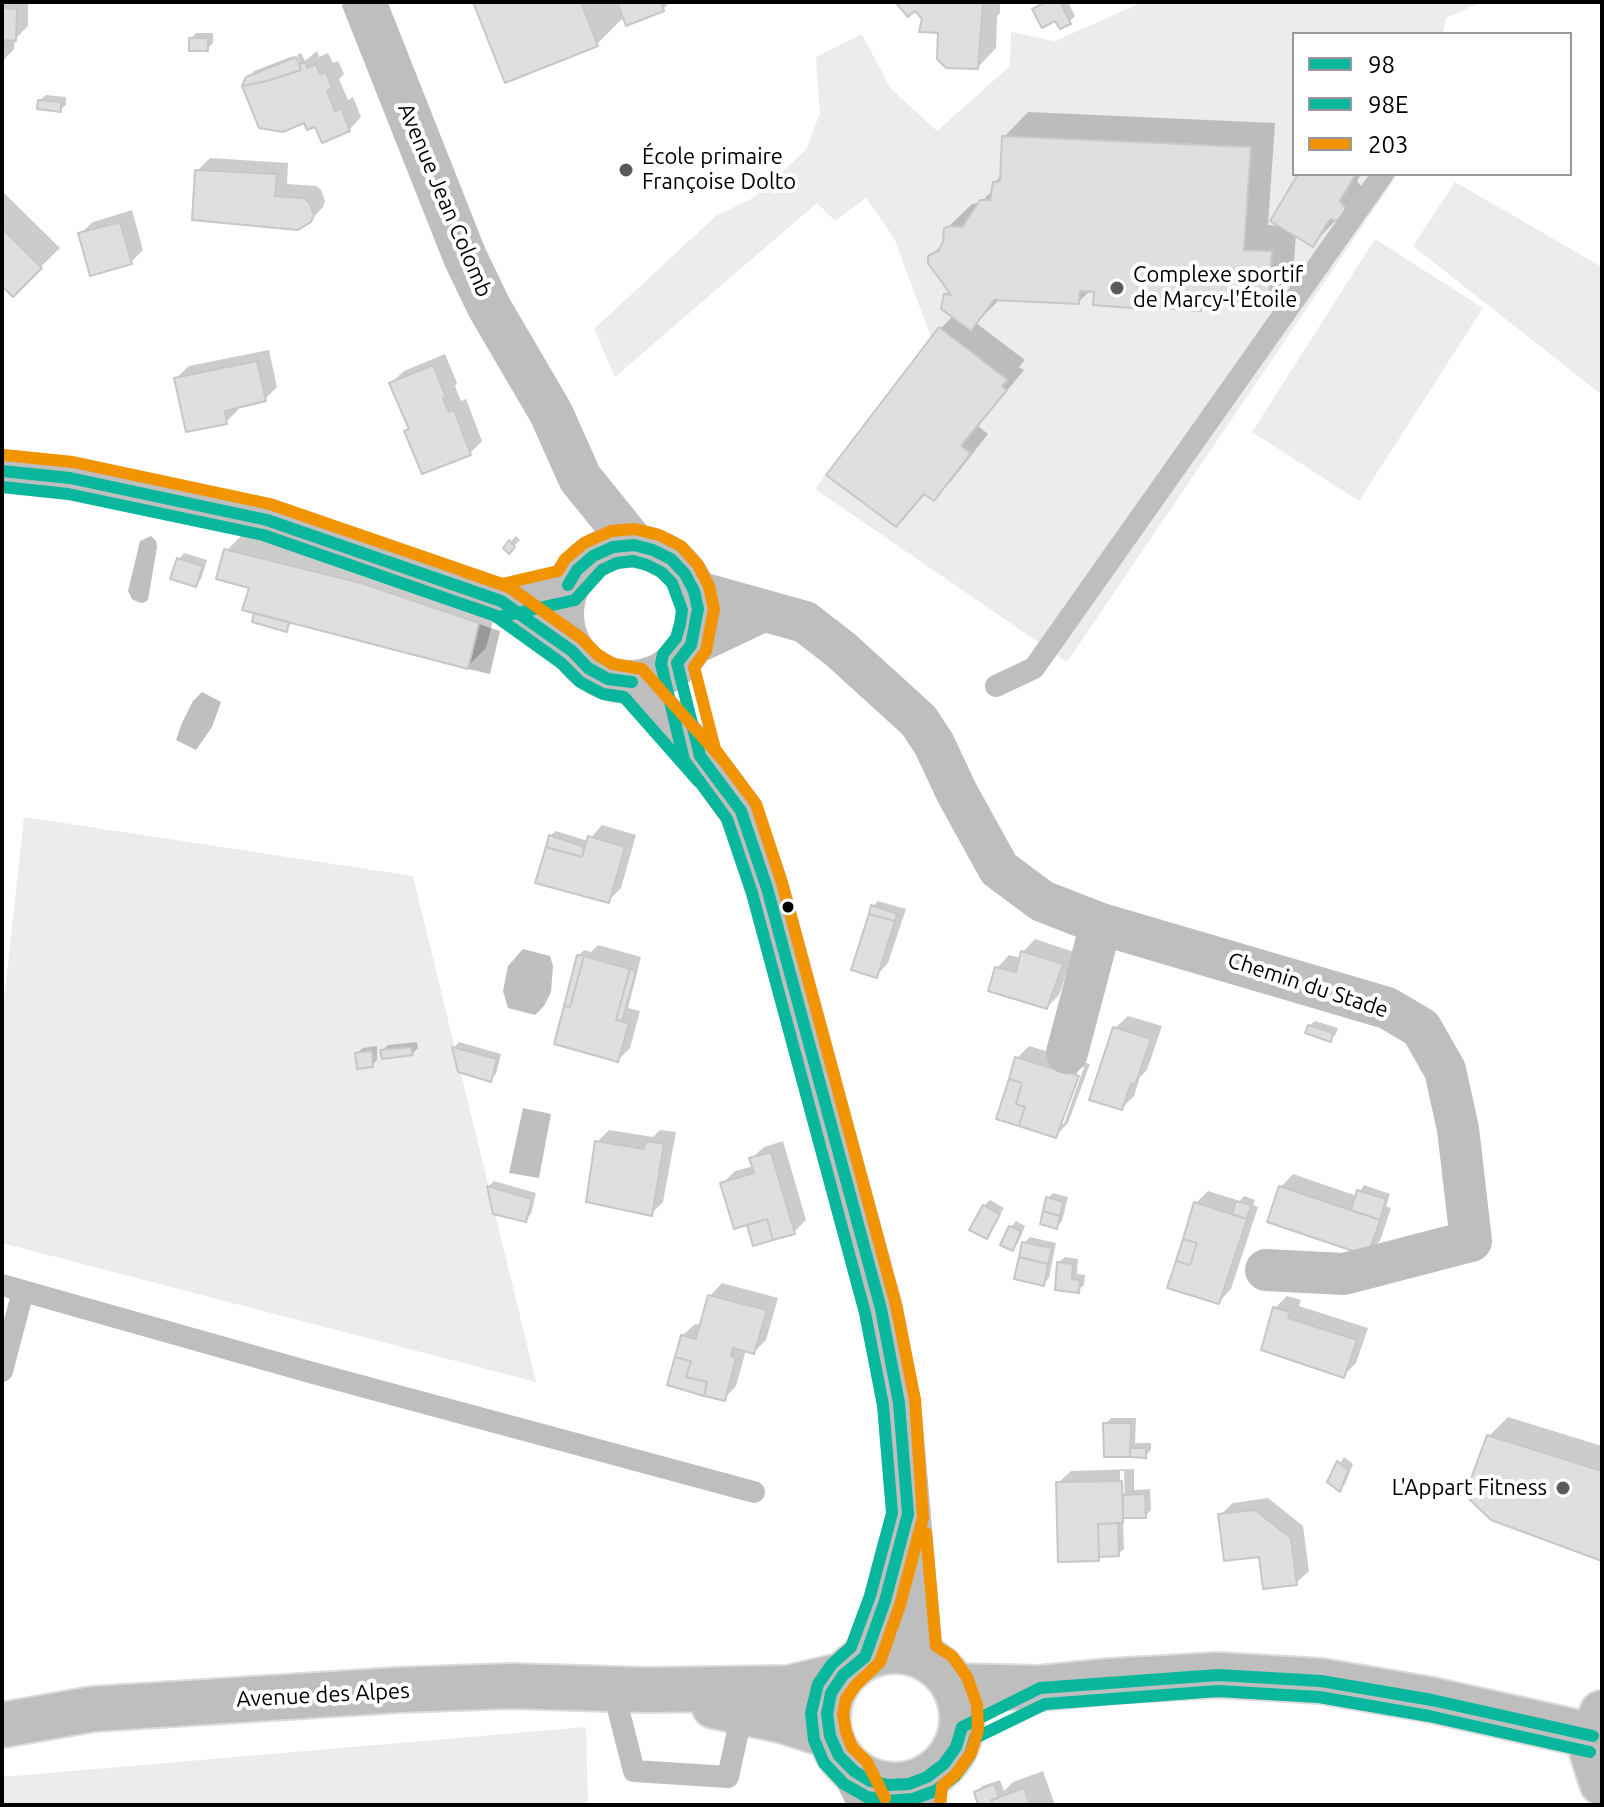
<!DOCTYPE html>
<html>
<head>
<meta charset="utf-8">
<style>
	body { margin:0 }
	#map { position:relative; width:1604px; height:1807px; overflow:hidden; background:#fff; font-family:Ubuntu,sans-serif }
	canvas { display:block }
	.frame { position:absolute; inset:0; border:4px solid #000; pointer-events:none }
	.legend { position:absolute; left:1292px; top:32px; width:280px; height:144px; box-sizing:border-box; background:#fff; border:2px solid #999; margin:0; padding:10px 14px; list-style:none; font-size:24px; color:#000 }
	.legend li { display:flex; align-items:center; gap:16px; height:40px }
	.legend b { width:40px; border:2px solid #999 }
</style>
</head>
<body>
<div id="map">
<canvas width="1604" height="1807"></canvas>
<div class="frame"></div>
<ul class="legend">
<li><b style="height:10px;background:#08b79c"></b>98</li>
<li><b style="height:10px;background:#08b79c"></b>98E</li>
<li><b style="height:10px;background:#f29300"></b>203</li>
</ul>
</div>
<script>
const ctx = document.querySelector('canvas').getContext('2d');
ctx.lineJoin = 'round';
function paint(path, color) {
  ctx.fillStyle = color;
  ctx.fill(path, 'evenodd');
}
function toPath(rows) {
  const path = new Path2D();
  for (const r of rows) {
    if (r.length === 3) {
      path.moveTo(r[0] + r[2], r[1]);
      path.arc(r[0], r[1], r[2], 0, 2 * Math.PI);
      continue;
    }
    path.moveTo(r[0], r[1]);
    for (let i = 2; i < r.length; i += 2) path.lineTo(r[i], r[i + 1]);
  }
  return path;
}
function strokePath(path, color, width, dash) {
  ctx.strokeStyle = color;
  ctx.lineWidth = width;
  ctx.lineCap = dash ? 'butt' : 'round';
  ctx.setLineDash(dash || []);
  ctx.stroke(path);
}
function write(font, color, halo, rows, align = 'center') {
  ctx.font = font + ' Ubuntu,sans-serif';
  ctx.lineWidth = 8;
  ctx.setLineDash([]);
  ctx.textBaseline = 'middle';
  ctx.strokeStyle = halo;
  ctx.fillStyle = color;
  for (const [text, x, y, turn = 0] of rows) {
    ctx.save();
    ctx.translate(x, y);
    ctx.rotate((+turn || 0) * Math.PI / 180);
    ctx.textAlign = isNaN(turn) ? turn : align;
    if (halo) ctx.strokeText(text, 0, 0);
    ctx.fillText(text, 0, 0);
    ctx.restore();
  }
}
const green = toPath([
	[1143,2,1481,2,1446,18,1443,34,1294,34,1294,174,1398,174,1067,662,815,489,931,337,894,238,866,198,835,221,817,203,615,377,594,329,716,216,753,198,806,150,820,113,816,57,862,34,890,88,937,131,1010,66,1011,32,1055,41],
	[1455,182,1602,267,1602,395,1413,246],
	[1375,239,1483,308,1359,501,1252,432],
	[24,817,413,876,536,1382,2,1243,2,1017],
	[586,1727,588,1805,2,1805,2,1777]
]);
const water = toPath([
	[151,536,156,541,157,547,148,600,143,603,138,602,132,599,128,591,140,541],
	[479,624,500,631,490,674,468,669],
	[202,692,221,702,212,727,196,750,176,740,182,723,193,701],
	[523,949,550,956,553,966,551,992,544,1006,535,1015,508,1008,503,991,508,966],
	[523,1108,551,1114,539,1178,509,1173]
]);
const shadow = toPath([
	[2,2,28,2,28,26,15,39,14,49,2,62],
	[475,2,670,2,663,9,624,17,597,44],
	[899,2,1000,2,1000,13,997,16,996,48,978,67,916,9,908,14],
	[1044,2,1068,2,1075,16,1069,22,1035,10],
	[196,33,213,33,213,43,207,49,191,39],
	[317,51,319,57,328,53,333,63,338,61,344,74,339,79,348,100,353,97,361,117,349,130,305,120,248,78,254,71,293,56,296,64,300,64,297,55,301,53,305,61],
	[46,95,66,97,66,105,60,110,40,100],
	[1028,112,1275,123,1268,225,1282,226,1301,174,1361,174,1357,181,1363,188,1362,193,1313,244,1296,234,1293,276,1268,301,1211,298,1200,309,1157,293,1144,307,1091,290,1078,302,1000,299,976,323,1025,360,1019,367,1024,370,978,426,988,434,952,480,934,498,926,492,896,524,940,329,953,316,946,295,950,290,930,257,945,242,946,229,972,204,981,202,994,189,994,183,1002,175,1004,137],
	[210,158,288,163,287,184,316,186,321,190,325,201,323,207,310,221,197,171],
	[2,191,60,248,13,294,2,283],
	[132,210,143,250,131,262,80,234,93,222],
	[269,350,277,387,265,399,237,406,238,410,226,422,176,378,189,366],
	[445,354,457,383,455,386,461,401,466,399,482,441,470,453,410,428,391,383,404,371],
	[245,532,497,605,486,648,467,667,293,621,286,630,257,612,252,587,226,551],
	[516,536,520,540,509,551,505,548],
	[184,553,207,560,201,579,196,585,179,559],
	[602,825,636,835,621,888,608,901,550,836,556,831,588,841],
	[878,901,906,909,888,963,876,976,873,906],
	[1035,939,1074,952,1059,995,1047,1007,997,968,1009,955,1021,958,1023,952],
	[598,945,641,957,628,1008,640,1011,630,1048,618,1060,578,956,584,950,591,952],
	[1128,1016,1162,1026,1147,1070,1140,1077,1134,1096,1122,1108,1115,1028],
	[1315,1021,1338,1028,1336,1034,1331,1039,1309,1026],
	[417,1042,418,1048,412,1054,382,1051,388,1045],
	[459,1042,501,1054,496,1074,490,1079,454,1048],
	[377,1046,377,1060,372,1065,357,1053,363,1048],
	[1029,1046,1090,1064,1068,1123,1056,1135,1017,1058],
	[1080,1066,1084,1067,1064,1124,1059,1124],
	[609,1130,653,1137,660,1130,676,1132,663,1202,651,1214,597,1142],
	[783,1141,806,1220,794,1232,750,1226,722,1184,735,1171,754,1166,751,1159,764,1147],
	[1293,1174,1357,1196,1364,1185,1390,1194,1386,1206,1391,1208,1380,1241,1367,1254,1281,1187],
	[494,1181,536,1193,531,1214,525,1220,495,1212,489,1186],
	[1208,1191,1240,1201,1244,1196,1255,1200,1253,1205,1258,1207,1231,1289,1219,1302,1196,1203],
	[1053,1193,1068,1197,1062,1221,1057,1226,1048,1198],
	[990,1200,1004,1208,986,1236,984,1206],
	[1016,1221,1025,1226,1018,1243,1013,1248,1011,1227],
	[1030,1237,1056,1243,1049,1278,1043,1284,1024,1243],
	[1065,1257,1078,1259,1077,1274,1085,1275,1084,1285,1078,1290,1059,1262],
	[722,1283,778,1298,766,1340,754,1352,746,1350,736,1386,724,1399,682,1336,695,1324,702,1325,710,1296],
	[1287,1296,1301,1300,1299,1306,1368,1328,1356,1363,1343,1376,1275,1308],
	[1508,1417,1602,1446,1602,1558,1468,1495,1489,1436],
	[1111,1418,1136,1418,1135,1443,1151,1443,1151,1450,1145,1456,1106,1455,1105,1424],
	[1344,1457,1353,1464,1345,1484,1339,1489,1329,1482],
	[1134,1469,1134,1490,1150,1489,1151,1510,1145,1516,1127,1516,1123,1520,1124,1549,1118,1554,1102,1555,1098,1559,1058,1483,1071,1471],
	[1120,1471,1124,1471,1125,1512,1121,1512],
	[1268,1498,1303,1526,1309,1571,1296,1583,1260,1555,1220,1515,1233,1503],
	[1043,1771,1055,1805,981,1805,976,1792,982,1786,1000,1780,1004,1791,1013,1782]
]);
const building = toPath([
	[473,2,581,2,598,46,505,83,473,2],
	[617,2,661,2,664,11,626,26,617,2],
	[983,2,978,69,946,68,937,59,938,33,919,32,922,19,915,11,908,17,896,3,983,2],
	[1046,2,1060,2,1071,24,1060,29,1055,21,1042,28,1032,9,1046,2],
	[2,8,17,9,16,41,4,40,3,64,2,8],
	[189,38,208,38,208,51,189,51,189,38],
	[296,57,301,70,267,81,242,86,246,77,296,57],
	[305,62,307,68,316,64,320,74,326,72,332,88,327,91,335,111,341,108,350,131,322,143,315,127,307,130,304,123,283,132,259,128,242,86,267,81,301,70,299,64,305,62],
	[38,100,61,102,61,112,37,109,38,100],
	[1002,136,1251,147,1244,250,1272,251,1269,303,1201,300,1201,311,1160,308,1161,296,1145,295,1145,309,1093,305,1094,292,1080,291,1079,304,994,300,971,331,941,309,944,294,951,295,928,263,928,256,939,250,943,242,944,228,950,226,962,227,980,200,990,200,993,182,1000,181,1002,136],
	[195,170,277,174,275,196,303,198,309,202,314,215,311,222,298,230,192,220,195,170],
	[1298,174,1356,174,1340,201,1345,207,1345,213,1337,221,1330,219,1313,247,1270,221,1298,174],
	[120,222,132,264,90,276,78,233,120,222],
	[2,228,42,268,13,297,2,286,2,228],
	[939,327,1008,380,1002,386,1007,390,961,446,971,453,934,501,924,494,896,527,826,475,939,327],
	[257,361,266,401,225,411,227,424,186,432,174,378,257,361],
	[433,365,446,397,443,398,449,412,454,410,471,455,422,474,404,431,409,429,389,383,433,365],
	[509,540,515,547,509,554,503,548,509,540],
	[224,549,361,583,479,623,468,669,242,610,249,588,216,579,224,549],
	[177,558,203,566,196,587,170,579,177,558],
	[254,613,289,622,287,632,252,622,254,613],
	[549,835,584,847,582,857,546,847,549,835],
	[588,836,625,847,609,903,535,883,546,847,582,857,588,836],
	[871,905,897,914,895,921,869,914,871,905],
	[869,914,895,921,877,978,851,970,869,914],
	[1021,951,1063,964,1047,1009,988,991,995,967,1016,972,1021,951],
	[577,955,584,956,570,1007,564,1006,577,955],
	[584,956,630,969,616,1020,629,1023,618,1062,554,1044,564,1006,570,1007,584,956],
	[630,969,636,971,622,1021,616,1020,630,969],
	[1308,1025,1333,1033,1331,1042,1305,1033,1308,1025],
	[1113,1027,1151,1039,1135,1085,1131,1083,1122,1110,1089,1100,1113,1027],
	[411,1047,413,1055,382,1059,380,1050,411,1047],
	[452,1047,497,1059,491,1082,458,1072,452,1047],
	[372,1051,373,1067,357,1069,355,1053,372,1051],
	[1015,1057,1079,1076,1056,1138,1019,1126,1025,1107,1016,1104,1022,1083,1009,1079,1015,1057],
	[1009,1079,1022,1083,1016,1104,1025,1107,1019,1126,996,1119,1009,1079],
	[595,1141,644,1149,646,1141,664,1144,652,1216,586,1202,595,1141],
	[771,1152,795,1234,773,1240,767,1219,734,1229,720,1183,754,1173,749,1158,771,1152],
	[487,1186,532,1199,526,1222,493,1214,487,1186],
	[1279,1186,1380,1220,1368,1256,1267,1222,1279,1186],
	[1357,1190,1386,1199,1380,1220,1351,1210,1357,1190],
	[1046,1197,1063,1202,1060,1216,1043,1211,1046,1197],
	[1236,1201,1251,1205,1247,1219,1232,1214,1236,1201],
	[1194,1202,1247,1219,1219,1304,1167,1288,1176,1261,1190,1265,1197,1243,1183,1239,1194,1202],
	[983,1205,1000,1214,987,1239,969,1230,983,1205],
	[1043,1211,1060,1216,1057,1229,1040,1224,1043,1211],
	[767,1219,773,1240,753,1246,747,1225,767,1219],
	[1009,1226,1021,1231,1013,1251,1000,1245,1009,1226],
	[1183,1239,1197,1243,1190,1265,1176,1261,1183,1239],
	[1022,1242,1052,1248,1048,1264,1019,1257,1022,1242],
	[1019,1257,1048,1264,1044,1286,1014,1279,1019,1257],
	[1057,1262,1073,1264,1072,1279,1080,1280,1079,1293,1055,1290,1057,1262],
	[708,1295,767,1310,754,1354,733,1348,731,1356,736,1358,725,1401,704,1396,707,1382,686,1377,691,1361,675,1357,681,1335,696,1339,708,1295],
	[1273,1307,1290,1312,1288,1318,1357,1340,1344,1378,1261,1350,1273,1307],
	[675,1357,691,1361,686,1377,707,1382,704,1396,667,1385,675,1357],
	[1103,1423,1131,1423,1130,1457,1104,1457,1103,1423],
	[1487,1435,1602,1471,1602,1561,1491,1520,1465,1495,1487,1435],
	[1130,1448,1146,1448,1146,1458,1130,1457,1130,1448],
	[1337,1461,1348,1470,1340,1492,1327,1482,1337,1461],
	[1122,1481,1123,1523,1098,1524,1099,1561,1058,1562,1056,1482,1122,1481],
	[1145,1494,1146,1518,1123,1518,1123,1495,1145,1494],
	[1255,1510,1291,1538,1297,1585,1263,1589,1259,1557,1224,1561,1218,1514,1255,1510],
	[1118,1523,1119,1556,1099,1557,1098,1524,1118,1523],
	[994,1784,999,1798,991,1800,993,1805,978,1805,974,1792,994,1784],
	[1024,1788,1030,1805,993,1805,991,1800,1024,1788]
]);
const service = toPath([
	[996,686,1034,668,1383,174],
	[2,1285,313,1373,754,1492],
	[2,1371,23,1291],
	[613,1689,634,1771,728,1777,742,1713]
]);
const minor = toPath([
	[2,471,70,478,267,520,501,601,572,651],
	[694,591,805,622,841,650,919,721,934,744,957,793,999,869,1042,901,1101,924,1387,1008,1421,1028,1445,1070,1458,1129,1471,1241,1344,1274,1266,1270],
	[501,601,568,585],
	[691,645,763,611],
	[1067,1053,1101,924]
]);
const tertiary = toPath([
	[364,2,465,257,489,307,551,413,580,478,634,545],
	[630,614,68],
	[632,682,700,756,741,811,767,888,881,1309,899,1403,921,1655],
	[865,1657,885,1601,900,1544],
	[854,1771,871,1805],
	[924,1805,927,1777]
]);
const primary = toPath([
	[895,1718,67],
	[954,1686,1040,1688,1111,1681,1218,1675,1321,1681,1432,1700,1593,1736],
	[714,1706,784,1721,830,1736],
	[1602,1713,1593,1736,1592,1752,1602,1783],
	[2,1725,93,1709,398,1690,511,1686,646,1690,788,1688,843,1675]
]);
const bus1 = toPath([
	[2,471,70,478,267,520,501,601,572,651,588,668,608,679,632,682],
	[568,585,577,570,593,556,613,547,634,545,653,550,671,559,685,574,694,591,698,609,691,645,677,663],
	[677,663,700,756,741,811,767,888,881,1309,899,1403,908,1514,885,1601,865,1657],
	[865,1657,843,1675,831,1693,827,1714,830,1736,839,1756,854,1771,870,1781,889,1785,909,1784,927,1777,944,1764,956,1747,962,1727],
	[962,1727,1040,1688,1218,1675,1321,1681,1432,1700,1593,1736]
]);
const bus2 = toPath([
	[2,487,68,494,263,535,499,617,575,600,602,570,617,563,633,561,647,565,661,572,672,583,682,610,680,624,676,638,663,654,661,664,684,760,727,819,752,893,865,1313,883,1405,892,1513,870,1596,851,1647,832,1664,818,1684,811,1713,814,1740,824,1763,844,1784,867,1797,888,1801,913,1799,935,1791,955,1776,970,1755,975,1738,1045,1704,1218,1691,1319,1697,1429,1716,1590,1752],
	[453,601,494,615,561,663,580,682,603,694,624,697,698,781]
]);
const bus3 = toPath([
	[4,455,73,462,270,504,502,584,558,571,565,559,584,543,611,531,635,529,659,535,681,546,698,565,709,586,714,609,706,651,694,667,715,749,756,804,782,883,896,1305,915,1400,923,1518,900,1605,880,1662,855,1686,846,1699,843,1714,846,1732,852,1747,867,1762,885,1798],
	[463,571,509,587,581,638,598,655,613,664,642,669,722,759],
	[926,1533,936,1646,952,1656,967,1677,977,1705,978,1730,971,1753,956,1774,942,1786,940,1805]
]);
const markers = [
	[626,170,8,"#595959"],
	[1117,288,8,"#595959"],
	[788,907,7,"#000"],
	[1563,1488,8,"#595959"]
];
const poiNames = [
	["École primaire",642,157],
	["Françoise Dolto",642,182],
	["Complexe sportif",1133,275],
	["de Marcy-l'Étoile",1133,300],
	["L'Appart Fitness",1547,1488,"right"]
];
const streetNames = [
	["Avenue Jean Colomb",445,200,67],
	["Chemin du Stade",1308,985,18],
	["Avenue des Alpes",323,1695,-3]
];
paint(green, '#ececec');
paint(water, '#bfbfbf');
paint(shadow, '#0003');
paint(building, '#dfdfdf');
strokePath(building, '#c7c7c7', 2);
strokePath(primary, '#dbdbdb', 48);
strokePath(service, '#bebebe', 22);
strokePath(minor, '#bebebe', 42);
strokePath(tertiary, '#bebebe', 44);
strokePath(primary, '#bebebe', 44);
strokePath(bus1, '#08b79c', 12);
strokePath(bus2, '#08b79c', 12);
strokePath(bus3, '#f29300', 12);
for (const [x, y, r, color] of markers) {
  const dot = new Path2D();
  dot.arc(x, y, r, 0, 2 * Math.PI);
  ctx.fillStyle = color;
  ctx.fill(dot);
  strokePath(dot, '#fff', 3);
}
write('22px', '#000', '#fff', poiNames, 'left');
write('22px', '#000', '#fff', streetNames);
</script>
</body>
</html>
